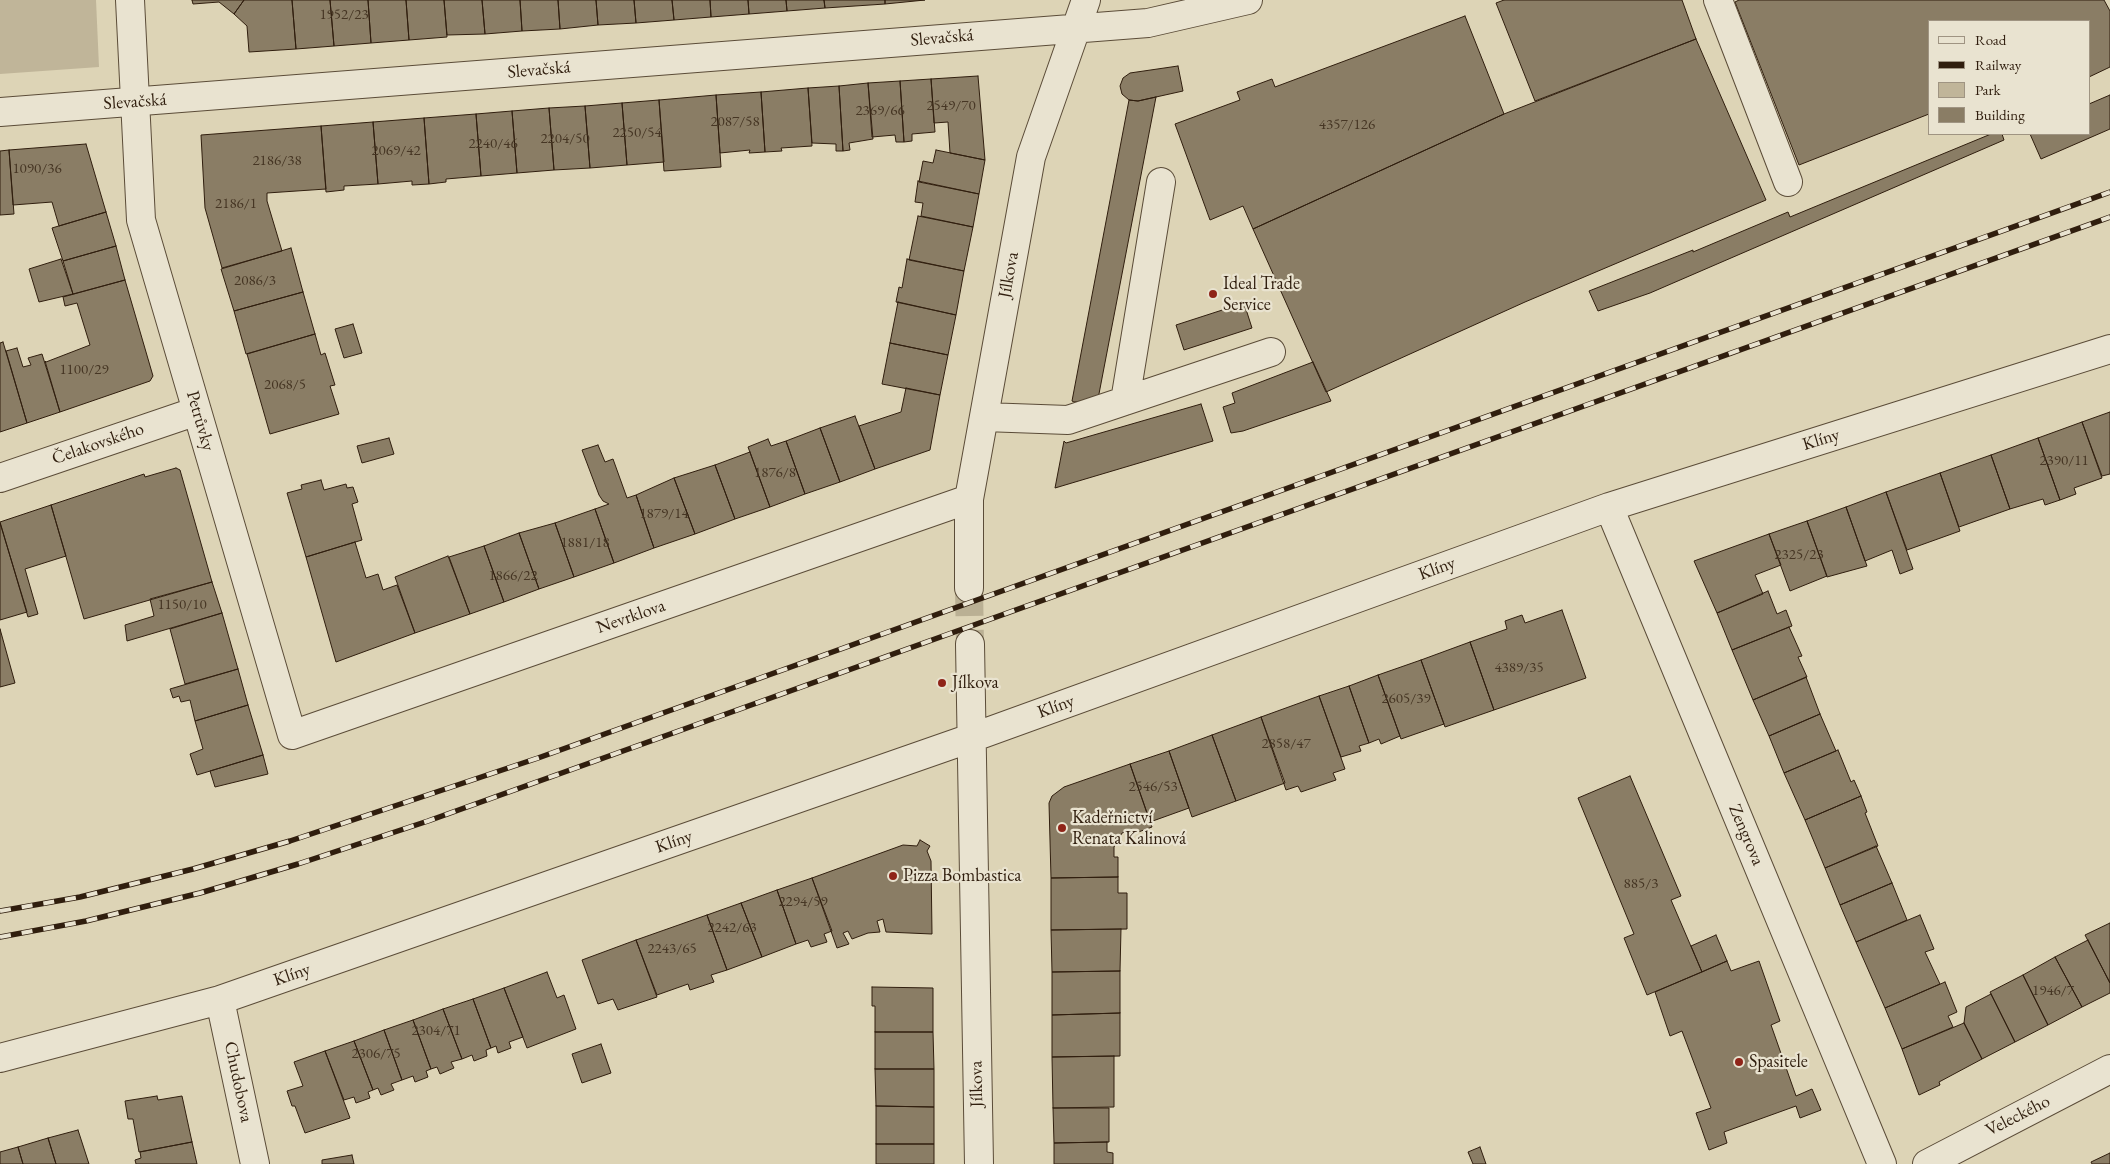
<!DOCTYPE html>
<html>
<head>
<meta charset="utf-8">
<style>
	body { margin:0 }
	#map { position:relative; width:2110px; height:1164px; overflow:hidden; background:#ddd4b6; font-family:"EB Garamond",serif }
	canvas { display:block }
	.legend { position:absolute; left:1928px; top:20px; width:162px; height:115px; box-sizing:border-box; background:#e9e3d0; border:1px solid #9f9482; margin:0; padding:6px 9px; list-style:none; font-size:15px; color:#301e0e }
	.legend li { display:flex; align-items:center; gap:10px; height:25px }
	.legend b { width:25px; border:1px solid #9f9482 }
</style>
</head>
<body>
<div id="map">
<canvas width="2110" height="1164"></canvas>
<ul class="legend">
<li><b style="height:6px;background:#e9e3d0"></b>Road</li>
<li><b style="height:6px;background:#301e0e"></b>Railway</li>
<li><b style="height:14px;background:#c0b599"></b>Park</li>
<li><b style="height:14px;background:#8a7d65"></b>Building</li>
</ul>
</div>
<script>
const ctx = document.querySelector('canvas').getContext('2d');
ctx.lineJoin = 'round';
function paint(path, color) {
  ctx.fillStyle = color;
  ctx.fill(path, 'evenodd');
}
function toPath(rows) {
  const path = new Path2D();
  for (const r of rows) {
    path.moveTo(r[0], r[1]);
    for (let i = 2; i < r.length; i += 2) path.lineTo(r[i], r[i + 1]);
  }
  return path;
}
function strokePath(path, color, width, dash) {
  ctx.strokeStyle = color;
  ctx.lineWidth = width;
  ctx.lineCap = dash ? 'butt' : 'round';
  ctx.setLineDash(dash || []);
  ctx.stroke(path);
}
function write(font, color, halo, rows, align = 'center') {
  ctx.font = font + ' "EB Garamond",serif';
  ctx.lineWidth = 4.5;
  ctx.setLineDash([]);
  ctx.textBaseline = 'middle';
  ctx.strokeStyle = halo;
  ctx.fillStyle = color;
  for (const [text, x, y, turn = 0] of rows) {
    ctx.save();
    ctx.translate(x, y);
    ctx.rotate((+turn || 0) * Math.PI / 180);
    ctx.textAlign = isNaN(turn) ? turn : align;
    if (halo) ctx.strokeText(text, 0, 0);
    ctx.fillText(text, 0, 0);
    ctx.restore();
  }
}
const green = toPath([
	[0,0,96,0,99,67,0,74]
]);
const building = toPath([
	[192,0,244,0,234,14,219,2,193,4,192,0],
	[244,0,292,0,296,49,249,52,247,26,234,14,244,0],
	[292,0,330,0,334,46,296,49,292,0],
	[330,0,368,0,371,43,334,46,330,0],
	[368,0,406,0,409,40,371,43,368,0],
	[406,0,444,0,447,37,409,40,406,0],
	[444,0,482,0,485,34,447,35,444,0],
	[482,0,520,0,522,31,485,34,482,0],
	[520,0,558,0,560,29,522,31,520,0],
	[558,0,596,0,598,25,560,29,558,0],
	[596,0,634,0,636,23,598,25,596,0],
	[634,0,672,0,674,20,636,23,634,0],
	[672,0,710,0,711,17,674,20,672,0],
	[710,0,748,0,749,14,711,17,710,0],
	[748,0,786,0,787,11,749,14,748,0],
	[786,0,824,0,825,8,787,11,786,0],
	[824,0,885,0,885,4,825,8,824,0],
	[885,0,925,0,885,4,885,0],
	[1504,0,1682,0,1696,39,1535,101,1496,3,1504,0],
	[1739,0,2104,0,2110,11,2110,67,2089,77,2089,21,1929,21,1929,114,1799,165,1735,2,1739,0],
	[1465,16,1504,114,1253,229,1243,206,1210,220,1175,124,1240,100,1237,92,1272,79,1275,87,1465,16],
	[1696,39,1766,200,1525,302,1326,392,1253,229,1504,114,1696,39],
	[1178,66,1183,91,1138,101,1129,100,1122,94,1120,86,1123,78,1130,73,1178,66],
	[978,76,985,160,950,153,948,122,934,123,931,79,978,76],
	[931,79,935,132,912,134,912,141,904,142,900,81,931,79],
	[900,81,904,142,896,142,895,135,872,137,868,83,900,81],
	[868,83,873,139,849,143,850,150,843,151,839,86,868,83],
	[839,86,843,151,836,151,836,144,812,143,808,88,839,86],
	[808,88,812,146,781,148,782,151,765,152,761,92,808,88],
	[761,92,765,152,749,153,750,150,720,153,716,95,761,92],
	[716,95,721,167,664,171,659,100,716,95],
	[2110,95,2110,129,2041,159,2030,134,2089,134,2089,104,2110,95],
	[1156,97,1098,399,1074,402,1072,401,1129,100,1138,101,1156,97],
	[659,100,664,162,627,165,622,103,659,100],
	[622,103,627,165,590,168,585,106,622,103],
	[585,106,590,168,554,170,549,108,585,106],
	[549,108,554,170,517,173,512,111,549,108],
	[512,111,517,173,481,176,476,114,512,111],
	[476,114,481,176,446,179,446,182,429,184,424,118,476,114],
	[424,118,429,184,412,185,412,181,378,184,373,122,424,118],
	[373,122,378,184,344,186,344,190,326,192,321,126,373,122],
	[321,126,326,189,267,193,267,201,282,251,222,268,205,208,201,135,321,126],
	[1991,134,2002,134,2004,140,1650,293,1598,311,1589,291,1693,250,1693,252,1788,212,1790,217,1991,134],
	[86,144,106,212,59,226,52,202,13,205,9,150,86,144],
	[9,150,14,214,0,215,0,151,9,150],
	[936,150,985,160,979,194,919,182,923,161,933,163,936,150],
	[918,181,979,194,973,227,921,216,923,203,915,202,918,181],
	[106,212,116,246,63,261,52,228,106,212],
	[918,216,973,227,964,271,909,260,918,216],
	[116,246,125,280,73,294,63,261,116,246],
	[291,248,303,292,234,311,221,269,291,248],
	[61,259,73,294,39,302,29,269,61,259],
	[907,259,964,271,956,315,896,302,899,287,902,288,907,259],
	[125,280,153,376,150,381,60,412,45,361,46,362,90,345,77,303,65,306,63,297,125,280],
	[303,292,315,334,246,354,234,311,303,292],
	[898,302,956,315,948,355,890,343,898,302],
	[1244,303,1252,328,1184,350,1176,325,1244,303],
	[353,324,362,353,344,358,335,329,353,324],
	[315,334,321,355,325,353,335,385,330,386,339,414,270,434,247,354,315,334],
	[3,342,27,423,0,432,0,343,3,342],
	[890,343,948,355,940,395,882,384,890,343],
	[17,348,23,367,31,365,28,358,42,354,60,412,27,423,6,351,17,348],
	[1313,362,1331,401,1243,431,1231,433,1223,407,1235,403,1232,393,1313,362],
	[906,388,940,395,930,450,875,469,859,426,901,412,906,388],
	[1201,404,1213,441,1055,488,1064,441,1066,443,1201,404],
	[2110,412,2110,474,2102,476,2082,422,2110,412],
	[855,416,875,469,840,482,820,428,855,416],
	[2082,422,2102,478,2074,488,2076,494,2060,500,2038,438,2082,422],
	[820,428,840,482,805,494,786,441,820,428],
	[389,438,394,454,362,463,357,446,389,438],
	[2038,438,2060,500,2045,505,2043,499,2010,509,1991,455,2038,438],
	[768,439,771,446,786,441,805,494,770,507,748,447,768,439],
	[598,445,605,462,613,459,627,498,636,495,654,548,614,563,595,509,609,504,603,501,599,495,582,450,598,445],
	[750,452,770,507,735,519,715,465,750,452],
	[1991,455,2010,509,1959,527,1940,473,1991,455],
	[715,465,735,519,695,534,674,478,715,465],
	[176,468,180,470,212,582,84,619,51,505,144,474,145,477,176,468],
	[1940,473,1960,531,1907,550,1886,492,1940,473],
	[674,478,695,534,654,548,636,495,674,478],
	[321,480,324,490,346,484,347,488,353,487,358,502,352,504,362,540,306,557,287,493,302,489,301,485,321,480],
	[1886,492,1913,569,1900,574,1892,550,1865,561,1846,507,1886,492],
	[51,505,66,556,25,569,38,614,28,617,0,522,51,505],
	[1846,507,1867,566,1827,577,1807,521,1846,507],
	[595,509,614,563,574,577,555,523,595,509],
	[1807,521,1827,576,1790,591,1769,534,1807,521],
	[0,523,27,612,0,620,0,523],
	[555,523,574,577,539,589,519,533,555,523],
	[519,533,539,589,504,602,484,546,519,533],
	[1769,534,1781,565,1755,575,1763,594,1717,613,1694,561,1769,534],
	[355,542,366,578,378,574,383,590,397,585,415,633,336,662,306,557,355,542],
	[484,546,504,602,470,614,449,557,484,546],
	[448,556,470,614,415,633,395,577,448,556],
	[212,582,222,613,127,641,125,625,154,616,150,599,212,582],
	[1768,591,1777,614,1786,610,1792,626,1732,650,1717,613,1768,591],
	[1562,610,1586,678,1494,710,1470,642,1507,629,1505,621,1522,615,1525,623,1562,610],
	[222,613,238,669,185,684,170,629,222,613],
	[1789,627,1802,656,1798,657,1807,677,1753,700,1732,650,1789,627],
	[0,629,15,683,0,687,0,629],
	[1470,642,1494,710,1445,727,1421,660,1470,642],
	[1421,660,1444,724,1401,739,1378,675,1421,660],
	[238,669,248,705,195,721,190,700,181,702,179,696,173,698,170,689,238,669],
	[1378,675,1400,736,1381,744,1379,739,1369,743,1349,686,1378,675],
	[1806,677,1820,714,1769,736,1753,700,1806,677],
	[1349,686,1369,743,1359,746,1361,751,1341,757,1319,696,1349,686],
	[1319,696,1345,769,1333,773,1336,780,1301,792,1298,786,1286,790,1261,717,1319,696],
	[248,705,263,755,197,775,190,754,203,749,195,721,248,705],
	[1820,714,1836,751,1784,773,1769,736,1820,714],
	[1261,717,1285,783,1236,801,1212,735,1261,717],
	[1212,735,1236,801,1192,817,1169,751,1212,735],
	[1838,750,1851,782,1854,780,1861,796,1805,820,1784,773,1838,750],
	[1169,751,1189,808,1150,822,1130,764,1169,751],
	[263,755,268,774,215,787,210,771,263,755],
	[1130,764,1152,827,1133,834,1131,830,1122,833,1114,847,1114,857,1118,857,1118,877,1051,878,1049,803,1052,796,1064,787,1130,764],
	[1630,776,1681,896,1671,900,1702,972,1647,995,1624,938,1634,934,1578,798,1630,776],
	[1861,796,1867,812,1865,813,1878,846,1825,868,1805,820,1861,796],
	[920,840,930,846,927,851,931,861,932,934,886,932,883,919,877,921,880,932,868,933,852,939,848,931,843,933,849,944,837,948,812,878,903,845,917,846,920,840],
	[1876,846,1892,883,1840,905,1825,868,1876,846],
	[1118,877,1118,893,1127,893,1127,929,1051,930,1051,878,1118,877],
	[812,878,832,931,824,934,827,942,811,947,808,940,796,944,777,890,812,878],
	[1892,883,1907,920,1856,942,1840,905,1892,883],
	[777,890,796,944,762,957,741,903,777,890],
	[741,903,762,957,727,970,707,915,741,903],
	[707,915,727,970,711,975,714,982,690,990,688,984,657,995,636,940,707,915],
	[1920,915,1934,949,1925,952,1940,984,1885,1008,1856,942,1920,915],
	[2110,923,2110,983,2085,935,2110,923],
	[1121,929,1120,971,1052,972,1051,930,1121,929],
	[1716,935,1727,961,1702,972,1691,946,1716,935],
	[636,940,657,997,618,1010,613,999,598,1004,582,960,636,940],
	[2088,940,2110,983,2110,993,2082,1007,2055,957,2088,940],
	[2055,957,2082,1007,2048,1025,2023,975,2055,957],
	[1727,961,1731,971,1759,961,1780,1021,1771,1025,1796,1096,1812,1089,1821,1110,1800,1118,1796,1106,1724,1132,1727,1143,1709,1150,1696,1113,1711,1108,1682,1031,1670,1036,1655,992,1727,961],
	[1120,971,1120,1013,1052,1015,1052,972,1120,971],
	[547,972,557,998,564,995,576,1029,527,1048,504,988,547,972],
	[2023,975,2048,1025,2015,1042,1990,992,2023,975],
	[1945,982,1957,1012,1948,1016,1953,1027,1902,1049,1885,1008,1945,982],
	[872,987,933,988,933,1032,875,1032,875,1006,872,1006,872,987],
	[504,988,523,1037,509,1042,511,1048,498,1053,496,1046,491,1048,473,999,504,988],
	[1991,994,2015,1042,1982,1059,1964,1023,1966,1007,1991,994],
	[473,999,491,1048,486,1050,487,1056,474,1061,472,1055,462,1059,443,1009,473,999],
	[443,1009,462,1059,451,1062,454,1068,440,1074,437,1067,431,1069,413,1020,443,1009],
	[1120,1013,1120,1056,1052,1057,1052,1015,1120,1013],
	[413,1020,431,1069,426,1071,428,1077,415,1082,413,1076,402,1080,384,1030,413,1020],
	[1964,1023,1982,1059,1939,1082,1940,1085,1919,1095,1902,1049,1964,1023],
	[384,1030,402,1080,391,1084,394,1090,381,1095,378,1088,373,1090,354,1041,384,1030],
	[875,1032,933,1032,934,1069,875,1069,875,1032],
	[354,1041,373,1090,368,1092,370,1098,356,1103,354,1097,344,1100,325,1051,354,1041],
	[601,1044,611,1073,582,1083,572,1054,601,1044],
	[325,1051,350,1118,305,1133,295,1106,292,1106,287,1091,303,1086,294,1062,325,1051],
	[1114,1056,1114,1107,1053,1108,1052,1057,1114,1056],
	[875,1069,934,1069,934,1107,876,1106,875,1069],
	[157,1096,158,1100,182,1096,192,1142,139,1152,133,1119,128,1119,125,1101,157,1096],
	[876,1106,934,1107,934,1144,876,1144,876,1106],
	[1053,1108,1109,1108,1109,1142,1054,1143,1053,1108],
	[78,1130,89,1164,56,1164,48,1138,78,1130],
	[48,1138,56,1164,23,1164,18,1147,48,1138],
	[192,1142,197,1164,136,1164,135,1160,141,1158,140,1152,192,1142],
	[1107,1142,1107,1152,1113,1153,1113,1164,1054,1164,1054,1143,1107,1142],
	[876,1144,934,1144,934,1164,876,1164,876,1144],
	[18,1147,23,1164,0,1164,0,1152,18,1147],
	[1480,1147,1486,1164,1473,1164,1468,1152,1480,1147],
	[2110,1153,2110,1164,2092,1164,2091,1162,2110,1153],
	[352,1155,354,1164,322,1164,322,1160,352,1155]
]);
const minorTunnel = toPath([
	[969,588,970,644]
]);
const minor = toPath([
	[130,0,141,220,292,735,969,499],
	[1718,0,1788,182],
	[0,112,1148,23,1248,0],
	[1125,401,1161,182],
	[984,417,1068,420,1271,352],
	[0,478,197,411],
	[1609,507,1882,1164],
	[969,588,969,499,1031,157,1086,0],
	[970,644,979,1164],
	[220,1000,255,1164],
	[0,1058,220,1000,971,738,1609,507,2110,349],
	[1927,1164,2110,1069]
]);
const rail = toPath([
	[0,911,80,897,193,869,290,841,538,758,2110,192],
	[0,937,86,921,200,893,298,864,428,821,2110,217]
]);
const markers = [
	[1213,294,5,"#8f2418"],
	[942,683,5,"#8f2418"],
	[1062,828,5,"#8f2418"],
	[893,876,5,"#8f2418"],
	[1739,1062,5,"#8f2418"]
];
const numberNames = [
	["1952/23",344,15],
	["2549/70",951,106],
	["2369/66",880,111],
	["2087/58",735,122],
	["4357/126",1347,125],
	["2250/54",637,133],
	["2204/50",565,139],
	["2240/46",493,144],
	["2069/42",396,151],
	["2186/38",277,161],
	["1090/36",37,169],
	["2186/1",236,204],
	["2086/3",255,281],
	["1100/29",84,370],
	["2068/5",285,385],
	["2390/11",2064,461],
	["1876/8",775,473],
	["1879/14",664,514],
	["1881/18",585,543],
	["2325/23",1799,555],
	["1866/22",513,576],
	["1150/10",182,605],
	["4389/35",1519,668],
	["2605/39",1406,699],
	["2858/47",1286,744],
	["2546/53",1153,787],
	["885/3",1641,884],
	["2294/59",803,902],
	["2242/63",732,928],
	["2243/65",672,949],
	["1946/7",2053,991],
	["2304/71",436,1031],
	["2306/75",376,1054]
];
const streetNames = [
	["Slevačská",942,38,-5],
	["Slevačská",539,70,-5],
	["Slevačská",135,102,-4],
	["Jílkova",1009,275,-80],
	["Petrůvky",200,421,74],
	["Klíny",1821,440,-17],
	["Čelakovského",98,444,-19],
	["Klíny",1437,569,-20],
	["Nevrklova",631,617,-19],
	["Klíny",1056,707,-20],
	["Zengrova",1746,835,67],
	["Klíny",674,842,-19],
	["Klíny",292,975,-19],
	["Chudobova",238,1082,78],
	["Jílkova",977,1084,-91],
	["Veleckého",2018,1116,-27]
];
const poiNames = [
	["Ideal Trade",1223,284],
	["Service",1223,305],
	["Jílkova",952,683],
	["Kadeřnictví",1072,818],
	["Renata Kalinová",1072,839],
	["Pizza Bombastica",903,876],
	["Spasitele",1749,1062]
];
paint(green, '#c0b599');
paint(building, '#8a7d65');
strokePath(building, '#301e0e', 1);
strokePath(minorTunnel, '#bab094', 28, [28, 14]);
strokePath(minor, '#5b4c38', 30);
strokePath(minor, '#e9e3d0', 28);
strokePath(rail, '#301e0e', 5.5);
strokePath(rail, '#e9e3d0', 4, [11]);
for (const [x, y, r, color] of markers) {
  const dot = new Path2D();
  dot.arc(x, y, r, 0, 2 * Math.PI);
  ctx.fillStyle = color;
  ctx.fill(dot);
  strokePath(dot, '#e9e3d0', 2);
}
write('15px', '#463624', null, numberNames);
write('18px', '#301e0e', '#e9e3d0', streetNames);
write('18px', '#301e0e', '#e9e3d0', poiNames, 'left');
</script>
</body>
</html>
